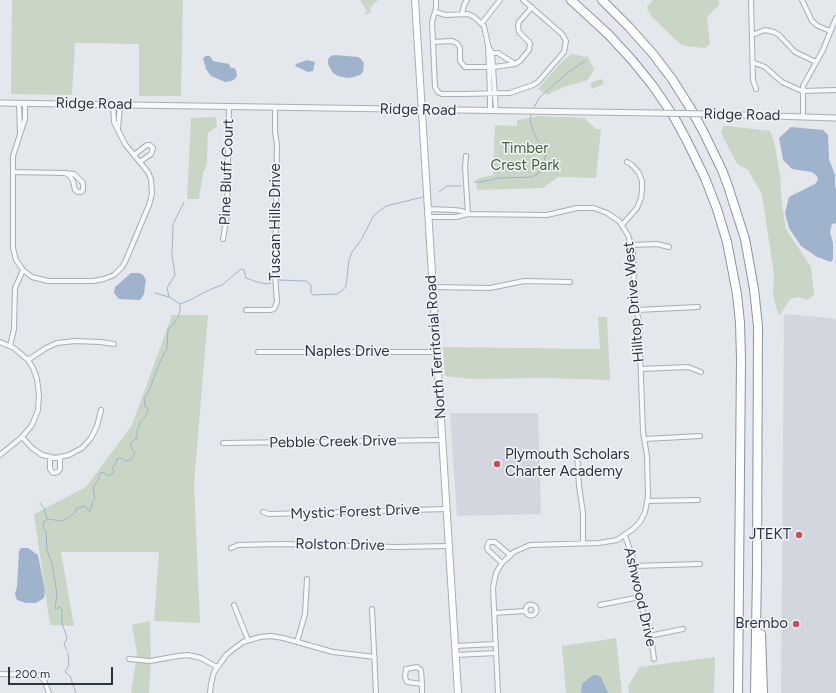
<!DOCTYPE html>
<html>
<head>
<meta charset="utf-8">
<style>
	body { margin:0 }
	#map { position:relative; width:836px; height:693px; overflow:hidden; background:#e4e7ec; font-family:Figtree,sans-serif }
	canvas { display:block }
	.scale { position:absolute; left:8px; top:667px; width:105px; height:18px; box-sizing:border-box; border:2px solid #2b3445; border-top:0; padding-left:5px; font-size:12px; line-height:14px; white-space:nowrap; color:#2b3445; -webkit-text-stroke:3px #f4f6f9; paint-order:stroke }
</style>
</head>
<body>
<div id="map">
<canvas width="836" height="693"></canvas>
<div class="scale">200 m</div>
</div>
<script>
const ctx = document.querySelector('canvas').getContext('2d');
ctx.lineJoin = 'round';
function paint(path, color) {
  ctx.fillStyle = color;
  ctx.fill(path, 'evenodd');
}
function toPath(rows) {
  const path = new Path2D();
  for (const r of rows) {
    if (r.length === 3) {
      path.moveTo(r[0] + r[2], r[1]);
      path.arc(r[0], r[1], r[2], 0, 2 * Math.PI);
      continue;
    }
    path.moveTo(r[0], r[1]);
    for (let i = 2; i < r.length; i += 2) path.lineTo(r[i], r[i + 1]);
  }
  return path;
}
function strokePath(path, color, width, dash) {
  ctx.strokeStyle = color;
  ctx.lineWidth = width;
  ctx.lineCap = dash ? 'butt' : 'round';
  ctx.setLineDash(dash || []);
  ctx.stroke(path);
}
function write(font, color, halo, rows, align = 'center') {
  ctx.font = font + ' Figtree,sans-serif';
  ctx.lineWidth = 3;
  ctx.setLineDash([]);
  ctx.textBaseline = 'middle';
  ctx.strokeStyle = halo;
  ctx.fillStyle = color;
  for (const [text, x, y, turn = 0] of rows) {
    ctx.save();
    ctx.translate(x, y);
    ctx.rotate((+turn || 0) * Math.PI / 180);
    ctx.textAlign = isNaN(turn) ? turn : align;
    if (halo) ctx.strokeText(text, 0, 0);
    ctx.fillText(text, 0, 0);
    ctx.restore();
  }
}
const built = toPath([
	[784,314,831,318,836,320,836,693,781,693],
	[450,413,538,413,541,514,457,516]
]);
const green = toPath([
	[12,0,183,0,181,96,139,96,139,44,75,43,72,95,11,94],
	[360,0,378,0,370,8,371,12,365,15,365,13,367,11],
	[653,0,719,0,719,5,707,17,710,44,705,48,686,46,680,44,653,18,648,11,647,7],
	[571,54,588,57,594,69,588,80,564,87,547,95,538,89,558,66],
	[602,79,604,84,592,89,590,83],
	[540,116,584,118,596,129,601,129,596,178,558,177,543,188,477,190,476,179,493,175,495,125,517,126,517,120],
	[216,117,217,126,208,133,207,164,203,173,199,199,187,199,191,118],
	[724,126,728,126,770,131,774,141,780,175,782,205,786,229,811,267,814,295,807,300,798,297,790,299,780,315,778,314,773,295,774,275,762,194,748,170,737,164,723,137,721,131],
	[172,315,208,315,194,484,200,623,154,621,159,552,61,552,74,626,50,625,34,514,86,487,132,425],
	[598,317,607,317,610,380,545,378,471,379,445,376,443,347,600,349],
	[150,621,151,661,149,693,131,693,137,654,132,625],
	[616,638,622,693,566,693,562,646],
	[715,657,714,693,629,693,628,686,640,667]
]);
const water = toPath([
	[335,55,358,57,361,59,364,63,363,72,360,75,354,77,347,78,338,76,333,73,328,64,328,59,331,56],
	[206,56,210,56,213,61,229,64,231,68,234,68,236,70,237,76,235,79,231,81,225,82,211,76,206,69,203,58],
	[307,60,315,62,313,71,308,72,295,66,296,64],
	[791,127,823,130,828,135,829,159,835,175,835,186,836,188,836,223,832,224,830,232,833,243,833,259,831,262,817,257,801,246,789,228,785,213,789,197,815,184,818,180,817,176,812,172,792,169,783,160,779,138],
	[131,273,139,273,143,275,146,280,144,294,140,300,119,299,114,293,115,287],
	[21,548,28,548,38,555,45,591,44,598,36,603,26,603,17,600,15,594,17,587,19,551],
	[593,675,597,675,601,677,608,693,581,693,582,684]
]);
const stream = toPath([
	[534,107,540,97,566,74,585,61],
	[474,182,481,182,499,178,532,177,538,174,542,168,546,154,545,148,538,141,534,133,530,121,531,115],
	[439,192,447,186,461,186],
	[279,280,306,281,311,285,311,293,313,295,337,294,343,290,346,286,349,260,352,252,361,240,374,215,386,206,423,197],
	[155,293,169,297,180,304],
	[169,297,167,288,175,275,172,255,173,224,184,202],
	[180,304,188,301,209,290,222,285,241,269,244,270,246,278,257,282,267,284,271,283],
	[40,503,44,508,47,519],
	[47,519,63,521,75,513,77,508,84,506,86,507,89,511,90,511,93,501,95,499,93,488,99,478,100,473,103,472,108,476,112,474,114,471,112,468,115,465,117,459,121,458,125,461,131,460,135,452,132,449,130,443,137,438,137,431,141,421,147,414,148,408,144,406,145,404,144,398,148,393,160,362,167,348,168,329,173,325,178,317,180,311,180,304],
	[47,520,44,521,43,528,46,531,47,551,52,563,57,594,55,608,56,609,60,607,62,609,62,623,67,638,64,645,67,650],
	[68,653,69,665,65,672,70,676,76,693]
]);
const minor = toPath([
	[436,0,436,8,432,22,435,87,438,92,442,94,463,94,510,93,533,85,538,82,564,52,566,41,562,34,523,0],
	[751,0,753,80,756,89],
	[802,0,812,21,818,26,830,31],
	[435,12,446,15,468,14,474,17,484,26,488,45,490,94,490,111],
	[462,14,464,5,467,0],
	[482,23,500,0],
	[752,35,765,30,774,32,779,35,795,52,816,62],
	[433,42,452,41,457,43,460,48,460,61,465,67,494,67,515,64,520,61,529,50,530,43,519,32,518,26,519,22,532,7],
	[488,46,492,53,496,111],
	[492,53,498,53,515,64],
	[752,62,765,67,782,82,802,91,836,90],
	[19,103,20,134],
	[25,103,25,119,13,156,13,248,16,260,23,270,32,277,48,281,93,281,104,279,114,275,122,267,126,260,149,205,152,194,151,179,148,172,125,144,114,122,113,104],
	[803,117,803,86,823,50,836,18],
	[118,129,120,105],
	[134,155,147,145,150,145,153,148,151,154,140,162],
	[466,156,465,167,468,214],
	[13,172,65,173,70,176,73,181,75,190,78,192,81,192,83,190,83,183,74,174,65,173],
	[428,209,454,210,462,211,468,214],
	[428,217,456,217,468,214,547,215,577,208,594,208,607,213,619,221,628,235,633,251,634,292,639,324,643,432,647,456,648,496,645,512,640,522,633,529,617,540,599,543,530,545,514,552,502,563,496,573,493,588,498,693],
	[622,225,637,208,641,198,642,190,642,181,639,173,632,165,627,162],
	[223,239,227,215,229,106],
	[632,245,657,244,669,247],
	[432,287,490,288,524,281,570,282],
	[246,310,270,310,274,309,277,302,275,274,277,144,275,132,275,107],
	[637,310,698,307],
	[0,342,14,348,28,360,33,368,37,379,39,395,38,410,32,425,22,437,0,455],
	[10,346,14,329,15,288,23,270],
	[258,352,437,352],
	[28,360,46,348,57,343,75,341,100,342,114,344],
	[641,369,688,367,701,372],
	[22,437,32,448,42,455,55,458,69,455,82,448,91,438,97,426,101,410],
	[645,439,700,436],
	[223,443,442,440],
	[577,453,579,486,583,513,583,543],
	[50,457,50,469,53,473,58,472,60,469,60,457],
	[647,501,698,500],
	[263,512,269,514,447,509],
	[625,536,632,555,645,623,652,644,654,659],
	[231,548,238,545,281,544,396,547,449,546],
	[502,563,488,550,487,547,489,542,495,542,510,555],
	[634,566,700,564],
	[531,610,5.5],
	[234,605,248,640],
	[600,605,640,597],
	[372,609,376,693],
	[494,613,525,611],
	[649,636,683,629],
	[297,642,305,614,307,579],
	[455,646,496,644],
	[456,655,496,653],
	[129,659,150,661,178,656,188,655,201,658,217,667],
	[0,674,39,675,44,680,49,693],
	[210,693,211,684,214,672,227,654,243,642,260,637,271,636,283,638,333,652,375,657],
	[422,693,422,684,421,670,417,667,406,669,405,677,407,682,422,684]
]);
const tertiary = toPath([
	[0,103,654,113],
	[709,114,836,118]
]);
const secondary = toPath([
	[415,0,458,693]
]);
const motorway = toPath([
	[571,0,608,34,632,60,653,86,674,117,687,141,705,178,717,209,727,242,737,294,740,323,741,359,738,693],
	[602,0,629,27,653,54,672,79,691,109,704,133,722,170,728,186,745,239,754,289,758,326,757,571,755,693],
	[761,634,763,693]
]);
const tertiaryBridge = toPath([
	[654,113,709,114]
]);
const markers = [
	[497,464,4,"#d1495b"],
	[799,535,4,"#d1495b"],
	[796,624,4,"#d1495b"]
];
const streetNames = [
	["Ridge Road",94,104,1],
	["Ridge Road",418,110,1],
	["Ridge Road",742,115,1],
	["Pine Bluff Court",227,172,-88],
	["Tuscan Hills Drive",276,222,-90],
	["Hilltop Drive West",634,302,-95],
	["North Territorial Road",436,347,-94],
	["Naples Drive",347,352],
	["Pebble Creek Drive",333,442,-1],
	["Mystic Forest Drive",355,512,-2],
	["Rolston Drive",340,545,1],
	["Ashwood Drive",640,597,77]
];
const parkNames = [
	["Timber",525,149],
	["Crest Park",525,166]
];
const poiNames = [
	["Plymouth Scholars",505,455,"left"],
	["Charter Academy",505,472,"left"],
	["JTEKT",791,535],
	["Brembo",788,624]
];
paint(built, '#d2d6de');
paint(green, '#c9d6c5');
paint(water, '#9fb4cc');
strokePath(stream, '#9fb4cc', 1);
strokePath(minor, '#a9aeb7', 6);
strokePath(tertiary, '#a9aeb7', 7);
strokePath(secondary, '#a9aeb7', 8);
strokePath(motorway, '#8b94a3', 10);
strokePath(minor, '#f7f8fa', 4);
strokePath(tertiary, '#f7f8fa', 5);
strokePath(secondary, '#fff', 6);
strokePath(motorway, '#fff', 8);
strokePath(tertiaryBridge, '#a9aeb7', 7, []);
strokePath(tertiaryBridge, '#f7f8fa', 5);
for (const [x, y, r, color] of markers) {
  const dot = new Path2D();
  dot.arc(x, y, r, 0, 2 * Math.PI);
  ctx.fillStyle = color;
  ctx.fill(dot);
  strokePath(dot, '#f4f6f9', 1.5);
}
write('15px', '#2b3445', '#f4f6f9', streetNames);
write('15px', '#3f6138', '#f4f6f9', parkNames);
write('15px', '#2b3445', '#f4f6f9', poiNames, 'right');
</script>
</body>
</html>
